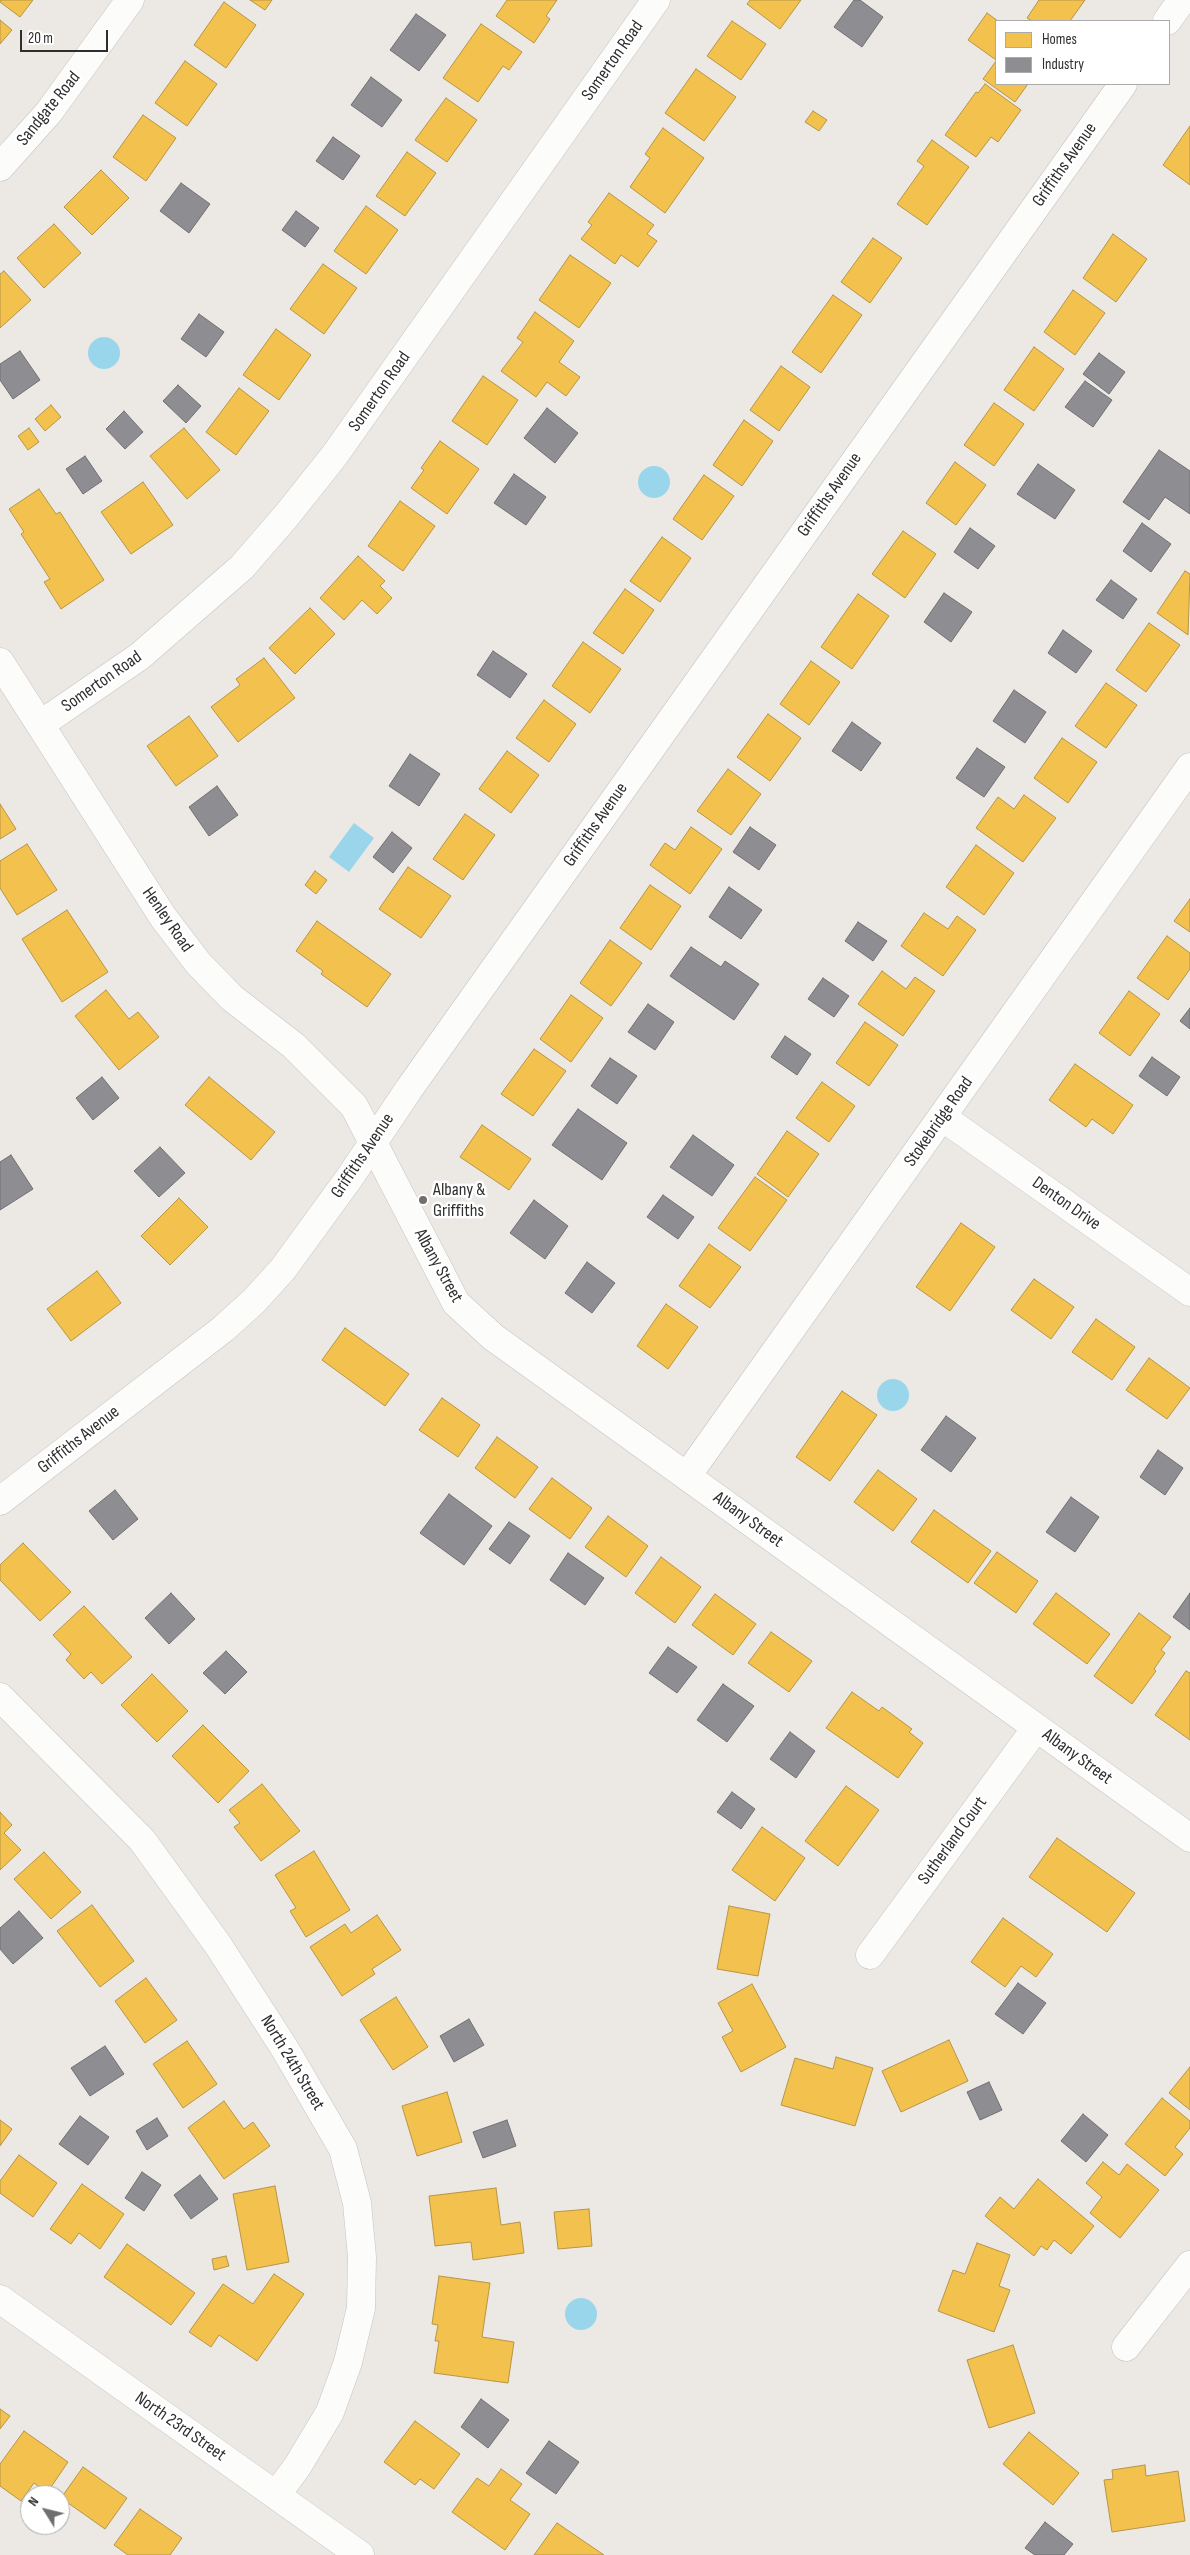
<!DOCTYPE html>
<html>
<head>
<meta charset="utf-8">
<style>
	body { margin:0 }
	#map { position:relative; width:1190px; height:2555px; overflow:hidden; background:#ece8e4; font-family:"Sofia Sans Condensed",sans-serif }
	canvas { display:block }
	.legend { position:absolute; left:995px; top:20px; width:175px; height:65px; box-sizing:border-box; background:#fff; border:1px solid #ababab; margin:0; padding:6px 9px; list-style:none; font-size:15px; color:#2e2e2e }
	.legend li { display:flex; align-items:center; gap:10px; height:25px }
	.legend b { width:25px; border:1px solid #ababab }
	.north { position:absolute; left:20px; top:2485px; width:50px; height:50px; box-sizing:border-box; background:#fff; border:1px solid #ababab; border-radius:50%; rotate:306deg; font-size:14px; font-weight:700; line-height:20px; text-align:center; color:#2e2e2e }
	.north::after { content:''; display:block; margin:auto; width:18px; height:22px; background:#706f6e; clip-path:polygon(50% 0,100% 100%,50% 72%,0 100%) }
	.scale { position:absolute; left:20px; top:30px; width:88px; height:22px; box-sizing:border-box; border:2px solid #2e2e2e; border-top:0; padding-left:6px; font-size:15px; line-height:18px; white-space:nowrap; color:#2e2e2e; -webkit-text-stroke:4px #fff; paint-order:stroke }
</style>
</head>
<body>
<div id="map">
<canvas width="1190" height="2555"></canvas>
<ul class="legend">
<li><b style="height:14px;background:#f2c14e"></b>Homes</li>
<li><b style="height:14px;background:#8d8d92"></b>Industry</li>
</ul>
<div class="north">N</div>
<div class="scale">20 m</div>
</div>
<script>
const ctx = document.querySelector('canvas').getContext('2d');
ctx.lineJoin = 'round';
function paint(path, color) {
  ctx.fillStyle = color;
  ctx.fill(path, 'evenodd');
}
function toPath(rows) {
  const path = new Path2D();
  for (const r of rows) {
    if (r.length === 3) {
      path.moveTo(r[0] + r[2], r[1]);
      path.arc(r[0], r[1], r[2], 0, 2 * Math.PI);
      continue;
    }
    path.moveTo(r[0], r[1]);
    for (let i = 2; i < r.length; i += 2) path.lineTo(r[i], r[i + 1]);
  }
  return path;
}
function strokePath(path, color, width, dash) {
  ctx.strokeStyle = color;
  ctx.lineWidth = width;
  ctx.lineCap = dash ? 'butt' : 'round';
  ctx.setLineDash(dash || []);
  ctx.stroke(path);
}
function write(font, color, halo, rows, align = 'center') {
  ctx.font = font + ' "Sofia Sans Condensed",sans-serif';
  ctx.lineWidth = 5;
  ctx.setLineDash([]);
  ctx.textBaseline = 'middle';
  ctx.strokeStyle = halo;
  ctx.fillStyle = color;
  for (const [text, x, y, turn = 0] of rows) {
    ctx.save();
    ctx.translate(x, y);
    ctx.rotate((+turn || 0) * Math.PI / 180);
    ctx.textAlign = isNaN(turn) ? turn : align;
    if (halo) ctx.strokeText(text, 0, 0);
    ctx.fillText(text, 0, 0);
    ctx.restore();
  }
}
const water = toPath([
	[104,353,16],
	[654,482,16],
	[354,823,374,838,349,872,329,857],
	[893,1395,16],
	[581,2314,16]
]);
const homes = toPath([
	[0,0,33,0,20,17,0,2,0,0],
	[250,0,272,0,265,10,250,0],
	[507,0,557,0,546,16,550,19,534,43,496,16,507,0],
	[750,0,801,0,780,29,747,4,750,0],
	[1039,0,1085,0,1070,21,1032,21,1027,18,1039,0],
	[224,2,256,25,226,68,194,45,224,2],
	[987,13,998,21,996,21,996,60,968,40,987,13],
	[0,20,12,30,0,44,0,20],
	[732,21,766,44,741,80,707,56,732,21],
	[481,24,522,52,509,70,503,66,478,102,443,78,481,24],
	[185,61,217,84,187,126,155,103,185,61],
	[996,61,996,84,1028,84,1015,102,983,79,996,61],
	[696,69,736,97,704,141,665,113,696,69],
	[985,84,1021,110,998,142,991,137,976,157,945,135,976,92,978,93,985,84],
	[446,98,477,120,447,162,415,140,446,98],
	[813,111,827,120,819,131,805,122,813,111],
	[143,115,176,138,146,181,113,157,143,115],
	[1190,126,1190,185,1163,165,1190,126],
	[663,128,704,158,665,213,630,187,650,158,645,154,663,128],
	[932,140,969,167,927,225,897,204,924,166,917,161,932,140],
	[407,152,436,173,405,216,376,196,407,152],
	[101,170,129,198,92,235,64,207,101,170],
	[609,193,654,225,647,234,657,241,638,267,621,255,615,264,581,239,592,225,588,222,609,193],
	[366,206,398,230,366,274,334,251,366,206],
	[54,224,81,253,44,288,17,258,54,224],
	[1113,234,1147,259,1116,302,1083,278,1113,234],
	[873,238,902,258,870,303,841,282,873,238],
	[570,255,611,283,579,328,539,300,570,255],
	[323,264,357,288,324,334,290,309,323,264],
	[4,271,31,300,0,328,0,274,4,271],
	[1073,290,1105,313,1075,355,1044,332,1073,290],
	[833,295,862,315,821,373,792,352,833,295],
	[535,312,574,341,559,362,580,377,566,396,547,382,536,397,501,371,523,342,517,338,535,312],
	[276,329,311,355,279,400,243,375,276,329],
	[1034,347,1064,369,1034,411,1004,390,1034,347],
	[781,366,810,387,779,431,750,410,781,366],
	[483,376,518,400,487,445,452,421,483,376],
	[239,388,269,411,236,455,206,432,239,388],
	[994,403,1024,424,994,466,964,445,994,403],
	[51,405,61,417,45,431,35,419,51,405],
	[744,420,773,441,742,486,713,465,744,420],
	[29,428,39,442,28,450,18,436,29,428],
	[184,428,220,470,187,499,150,456,184,428],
	[440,441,479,469,447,514,411,488,424,470,421,468,440,441],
	[955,462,986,485,956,525,926,503,955,462],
	[704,475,734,496,702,540,673,519,704,475],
	[143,482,173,525,131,554,101,512,143,482],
	[39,489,56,514,60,512,104,580,61,609,44,582,50,579,21,534,24,532,9,509,39,489],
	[400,501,435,526,403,571,368,546,400,501],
	[903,531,936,554,905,598,872,574,903,531],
	[662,537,691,558,660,602,630,581,662,537],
	[358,556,385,581,380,586,392,598,377,614,362,600,344,620,320,598,358,556],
	[1185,571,1190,574,1188,635,1157,613,1185,571],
	[625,589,654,610,623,654,593,633,625,589],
	[858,594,889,616,852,669,821,647,858,594],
	[310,608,335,634,295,674,269,648,310,608],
	[1149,623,1180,645,1146,692,1116,670,1149,623],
	[583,642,621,669,590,713,552,686,583,642],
	[264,658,295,698,238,742,211,707,240,685,236,679,264,658],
	[811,661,840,682,809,725,780,704,811,661],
	[1106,683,1137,705,1106,748,1075,726,1106,683],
	[544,700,576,724,549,762,516,738,544,700],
	[768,714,801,738,770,781,737,757,768,714],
	[189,716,218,756,176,786,147,746,189,716],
	[1062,738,1097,762,1068,803,1034,778,1062,738],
	[507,751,539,775,511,813,479,789,507,751],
	[728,769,761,794,731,835,697,811,728,769],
	[1024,795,1056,818,1023,862,976,828,998,797,1014,809,1024,795],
	[0,804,16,829,0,839,0,804],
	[465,814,495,835,463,880,433,859,465,814],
	[691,827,722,849,690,894,650,865,665,843,675,850,691,827],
	[27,844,57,890,17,915,0,888,0,861,27,844],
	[976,845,1014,873,984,915,946,887,976,845],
	[408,867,451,896,421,938,379,909,408,867],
	[315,871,327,880,316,894,305,885,315,871],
	[650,885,681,906,651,950,620,928,650,885],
	[1190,899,1190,932,1174,921,1190,899],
	[67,910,108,972,62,1002,22,939,67,910],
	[924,913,948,929,957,916,976,930,943,976,901,946,924,913],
	[317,921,391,974,367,1007,321,974,323,971,296,951,317,921],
	[1167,936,1190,953,1190,969,1168,1000,1137,978,1167,936],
	[610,940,642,963,611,1006,580,983,610,940],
	[882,971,906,989,915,977,935,991,903,1036,858,1004,882,971],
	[106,990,129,1019,138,1012,159,1037,119,1070,75,1016,106,990],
	[1129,991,1160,1014,1130,1056,1099,1033,1129,991],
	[571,995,603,1018,571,1062,540,1039,571,995],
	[865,1022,898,1045,869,1086,836,1063,865,1022],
	[534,1049,566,1071,533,1116,501,1094,534,1049],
	[1075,1064,1133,1105,1113,1134,1092,1119,1086,1127,1049,1100,1075,1064],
	[209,1077,275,1132,251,1160,185,1105,209,1077],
	[822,1082,855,1106,829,1142,796,1118,822,1082],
	[482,1125,531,1159,509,1190,460,1157,482,1125],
	[787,1131,819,1154,788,1197,757,1174,787,1131],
	[755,1177,787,1200,750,1251,718,1228,755,1177],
	[179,1198,208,1227,170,1265,141,1236,179,1198],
	[961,1223,995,1247,950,1311,916,1287,961,1223],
	[709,1244,741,1267,710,1308,679,1286,709,1244],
	[97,1271,121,1303,71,1341,47,1309,97,1271],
	[1034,1279,1074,1307,1051,1339,1011,1310,1034,1279],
	[666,1304,698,1327,668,1369,637,1346,666,1304],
	[1096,1319,1135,1347,1112,1380,1072,1352,1096,1319],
	[345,1328,409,1374,385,1406,322,1360,345,1328],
	[1149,1358,1190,1388,1167,1419,1126,1390,1149,1358],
	[842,1391,877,1415,830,1481,796,1457,842,1391],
	[442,1398,480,1425,458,1457,419,1430,442,1398],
	[497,1437,538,1467,515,1498,475,1468,497,1437],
	[878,1470,917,1499,893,1531,854,1502,878,1470],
	[552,1478,592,1508,570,1539,529,1509,552,1478],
	[934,1510,991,1551,968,1583,911,1542,934,1510],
	[608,1516,648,1546,626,1577,585,1547,608,1516],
	[23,1543,71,1592,40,1621,0,1580,0,1565,23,1543],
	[997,1552,1038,1581,1016,1613,974,1583,997,1552],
	[661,1557,701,1587,675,1623,635,1593,661,1557],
	[1056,1593,1110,1634,1087,1664,1033,1624,1056,1593],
	[715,1594,756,1624,733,1655,692,1625,715,1594],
	[84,1606,132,1657,102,1684,91,1672,84,1679,66,1660,71,1654,53,1635,84,1606],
	[1139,1613,1171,1637,1161,1650,1165,1653,1154,1669,1156,1671,1132,1704,1094,1676,1139,1613],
	[771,1632,812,1661,789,1692,748,1663,771,1632],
	[1186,1671,1190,1673,1190,1740,1155,1715,1186,1671],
	[152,1674,188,1711,157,1742,121,1705,152,1674],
	[852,1692,879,1711,882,1707,912,1729,909,1732,923,1743,898,1778,826,1728,852,1692],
	[203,1725,249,1771,218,1803,172,1756,203,1725],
	[262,1784,300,1831,261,1861,234,1827,240,1823,229,1810,262,1784],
	[846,1786,879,1810,838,1866,805,1841,846,1786],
	[0,1812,12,1825,4,1833,21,1850,0,1870,0,1812],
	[762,1827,805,1858,775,1901,732,1870,762,1827],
	[1057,1838,1135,1893,1107,1932,1029,1877,1057,1838],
	[314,1851,350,1910,306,1937,290,1911,296,1908,275,1875,314,1851],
	[44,1852,81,1892,51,1919,14,1879,44,1852],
	[92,1905,134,1961,100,1987,57,1931,92,1905],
	[729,1906,770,1914,758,1976,717,1969,729,1906],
	[377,1915,401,1950,372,1969,375,1974,342,1996,310,1947,345,1924,351,1933,377,1915],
	[1003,1918,1053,1954,1036,1977,1021,1966,1005,1987,971,1962,1003,1918],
	[146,1978,177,2020,145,2043,115,2001,146,1978],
	[752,1984,786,2047,741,2072,722,2037,733,2031,718,2003,752,1984],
	[396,1997,428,2047,393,2070,360,2020,396,1997],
	[949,2040,968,2081,901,2112,882,2071,949,2040],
	[187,2041,217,2084,183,2108,153,2064,187,2041],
	[836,2057,873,2068,855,2126,781,2105,795,2058,833,2069,836,2057],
	[1190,2067,1190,2110,1169,2093,1190,2067],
	[447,2092,462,2142,417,2156,402,2106,447,2092],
	[1162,2098,1190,2121,1190,2128,1175,2147,1183,2154,1165,2176,1125,2144,1162,2098],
	[224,2101,244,2129,253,2122,270,2146,224,2179,188,2128,224,2101],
	[0,2120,12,2129,0,2146,0,2120],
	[19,2155,57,2183,33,2217,0,2193,0,2181,19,2155],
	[1103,2162,1119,2175,1127,2164,1159,2190,1120,2238,1090,2213,1102,2197,1086,2183,1103,2162],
	[1038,2179,1094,2226,1071,2254,1054,2240,1047,2250,1041,2246,1034,2256,985,2216,1000,2197,1014,2209,1038,2179],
	[82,2184,124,2214,100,2249,79,2233,71,2244,50,2229,82,2184],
	[275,2186,289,2262,247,2270,233,2194,275,2186],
	[496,2188,501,2225,520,2222,524,2253,473,2260,471,2242,435,2246,429,2196,496,2188],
	[589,2209,592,2246,558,2249,554,2212,589,2209],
	[977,2243,1010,2255,999,2286,1010,2290,994,2332,938,2311,953,2270,965,2274,977,2243],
	[127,2244,195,2293,171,2325,104,2277,127,2244],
	[226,2256,229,2266,214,2270,212,2259,226,2256],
	[274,2274,304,2294,257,2361,219,2335,211,2347,189,2332,223,2284,253,2304,274,2274],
	[439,2276,490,2283,482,2337,514,2342,508,2383,434,2373,439,2341,435,2341,438,2325,432,2324,439,2276],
	[1013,2345,1035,2413,989,2428,967,2360,1013,2345],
	[0,2409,10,2416,0,2429,0,2409],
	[415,2421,460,2454,434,2489,420,2479,415,2485,384,2462,415,2421],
	[24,2431,68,2462,47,2493,34,2483,21,2501,0,2486,0,2464,24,2431],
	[1029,2432,1079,2473,1053,2505,1003,2464,1029,2432],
	[1145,2465,1146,2476,1178,2471,1185,2521,1112,2532,1104,2480,1113,2479,1112,2470,1145,2465],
	[83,2467,127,2498,105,2529,61,2498,83,2467],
	[501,2469,522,2484,510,2500,530,2514,505,2550,452,2512,477,2478,489,2486,501,2469],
	[140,2509,182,2538,170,2555,128,2555,114,2545,140,2509],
	[557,2523,604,2555,534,2555,557,2523]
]);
const industry = toPath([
	[854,0,860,0,883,17,862,47,834,27,854,0],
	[416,14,446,35,419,71,390,50,416,14],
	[371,77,402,100,382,127,351,105,371,77],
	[333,137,360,156,343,180,316,161,333,137],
	[181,183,210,204,189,233,160,211,181,183],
	[296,211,319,228,305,247,282,230,296,211],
	[199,314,224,332,206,357,181,339,199,314],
	[20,351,40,380,13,399,0,380,0,364,20,351],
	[1099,353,1125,372,1109,394,1083,374,1099,353],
	[1085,381,1112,400,1093,427,1065,407,1085,381],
	[178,385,201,406,186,423,163,401,178,385],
	[547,408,578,433,555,463,524,438,547,408],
	[124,411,143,432,125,449,106,429,124,411],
	[1159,450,1190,471,1190,514,1165,497,1149,520,1123,502,1159,450],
	[85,456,102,481,83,494,66,469,85,456],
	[1038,464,1075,490,1055,519,1017,494,1038,464],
	[514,474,546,497,526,525,494,503,514,474],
	[1142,523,1171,544,1151,572,1123,551,1142,523],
	[970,528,995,546,978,569,954,552,970,528],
	[1111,580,1137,599,1123,619,1096,600,1111,580],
	[944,593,972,612,951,642,924,622,944,593],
	[1063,630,1092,651,1076,673,1048,653,1063,630],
	[493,651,527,674,510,698,477,675,493,651],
	[1014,690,1046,712,1025,743,993,721,1014,690],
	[852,722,881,743,861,771,832,751,852,722],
	[977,748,1005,767,984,797,956,778,977,748],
	[410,754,440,774,419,806,389,786,410,754],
	[217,786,238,815,209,836,189,807,217,786],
	[750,827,776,845,759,870,733,852,750,827],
	[392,832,412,848,393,873,373,857,392,832],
	[729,887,762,910,741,939,709,917,729,887],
	[858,922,887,941,873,961,845,941,858,922],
	[691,947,721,967,725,961,759,984,734,1020,670,976,691,947],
	[823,978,849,996,834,1017,808,999,823,978],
	[648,1004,674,1022,655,1050,628,1032,648,1004],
	[1190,1008,1190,1029,1180,1021,1190,1008],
	[785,1036,811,1054,797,1075,771,1057,785,1036],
	[1152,1057,1180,1077,1167,1096,1139,1076,1152,1057],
	[610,1058,637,1076,617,1104,591,1086,610,1058],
	[102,1077,119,1098,93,1120,76,1098,102,1077],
	[578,1109,627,1143,602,1180,552,1145,578,1109],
	[693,1135,734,1165,712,1196,670,1167,693,1135],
	[160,1147,185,1173,159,1197,134,1171,160,1147],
	[11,1155,33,1189,0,1210,0,1162,11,1155],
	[663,1195,694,1217,678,1239,647,1217,663,1195],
	[534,1200,568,1226,545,1259,510,1233,534,1200],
	[587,1262,615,1283,592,1313,565,1293,587,1262],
	[946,1416,976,1438,951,1472,921,1450,946,1416],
	[1158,1450,1183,1468,1165,1495,1140,1477,1158,1450],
	[115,1490,138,1519,113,1540,89,1511,115,1490],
	[449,1494,492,1526,464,1565,420,1533,449,1494],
	[1071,1497,1099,1517,1075,1552,1046,1532,1071,1497],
	[509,1522,530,1536,510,1564,489,1549,509,1522],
	[568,1553,604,1578,585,1605,550,1580,568,1553],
	[171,1593,195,1619,169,1644,145,1618,171,1593],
	[1190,1593,1190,1630,1173,1617,1190,1593],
	[668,1647,697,1667,677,1693,649,1673,668,1647],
	[226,1651,247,1672,225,1694,203,1673,226,1651],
	[723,1684,754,1706,727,1742,697,1720,723,1684],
	[790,1732,815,1751,796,1778,770,1759,790,1732],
	[732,1792,755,1809,741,1829,717,1812,732,1792],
	[19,1911,43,1938,13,1964,0,1949,0,1928,19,1911],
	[1018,1983,1046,2003,1023,2034,995,2014,1018,1983],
	[469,2019,484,2045,454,2062,440,2036,469,2019],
	[105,2046,124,2074,90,2096,71,2068,105,2046],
	[989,2082,1002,2110,980,2120,967,2092,989,2082],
	[1083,2114,1108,2135,1086,2162,1061,2141,1083,2114],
	[80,2116,109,2137,88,2165,59,2144,80,2116],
	[157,2118,168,2136,147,2150,136,2131,157,2118],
	[507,2120,516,2146,483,2158,473,2132,507,2120],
	[142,2172,161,2185,144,2211,125,2198,142,2172],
	[200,2175,218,2199,191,2219,174,2195,200,2175],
	[481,2399,509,2420,488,2448,461,2427,481,2399],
	[549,2441,579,2462,556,2494,526,2473,549,2441],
	[1045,2522,1073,2544,1064,2555,1035,2555,1025,2548,1045,2522]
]);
const minor = toPath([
	[1167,21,1182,0],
	[0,167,49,112,130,0],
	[0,662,163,917,198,963,232,998,294,1046,354,1106,456,1303,493,1337,1190,1838],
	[41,724,140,656,242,567,287,515,334,456,656,0],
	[942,1117,1190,1292],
	[687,1476,1190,767],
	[0,1501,223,1329,254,1301,283,1269,350,1177,409,1089,1123,84],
	[0,1697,142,1840,218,1945,285,2049,343,2149,357,2203,362,2257,361,2308,348,2362,330,2412,297,2467,276,2495],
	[870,1955,1036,1728],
	[0,2299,360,2555],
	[1126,2347,1190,2265]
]);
const markers = [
	[423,1200,5,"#706f6e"]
];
const streetNames = [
	["Somerton Road",613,61,-55],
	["Sandgate Road",49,109,-51],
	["Griffiths Avenue",1065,165,-55],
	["Somerton Road",380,392,-55],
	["Griffiths Avenue",830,495,-55],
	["Somerton Road",102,682,-35],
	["Griffiths Avenue",596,825,-55],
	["Henley Road",167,920,55],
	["Stokebridge Road",939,1122,-55],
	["Griffiths Avenue",363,1156,-56],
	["Denton Drive",1066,1204,35],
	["Albany Street",438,1266,61],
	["Griffiths Avenue",79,1440,-38],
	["Albany Street",748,1520,36],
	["Albany Street",1077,1757,36],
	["Sutherland Court",953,1841,-54],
	["North 24th Street",292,2063,59],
	["North 23rd Street",180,2427,35]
];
const poiNames = [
	["Albany &",433,1190],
	["Griffiths",433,1211]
];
paint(water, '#99d6ec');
paint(homes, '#f2c14e');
strokePath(homes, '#b79544', 1);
paint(industry, '#8d8d92');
strokePath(industry, '#707074', 1);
strokePath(minor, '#c5c4c5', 29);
strokePath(minor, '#fcfcfb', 28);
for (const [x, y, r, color] of markers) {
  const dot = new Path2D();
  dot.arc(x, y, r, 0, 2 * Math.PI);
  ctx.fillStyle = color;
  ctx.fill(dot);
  strokePath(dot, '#fff', 2);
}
write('18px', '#2e2e2e', '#fff', streetNames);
write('18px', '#2e2e2e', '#fff', poiNames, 'left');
</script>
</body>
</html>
